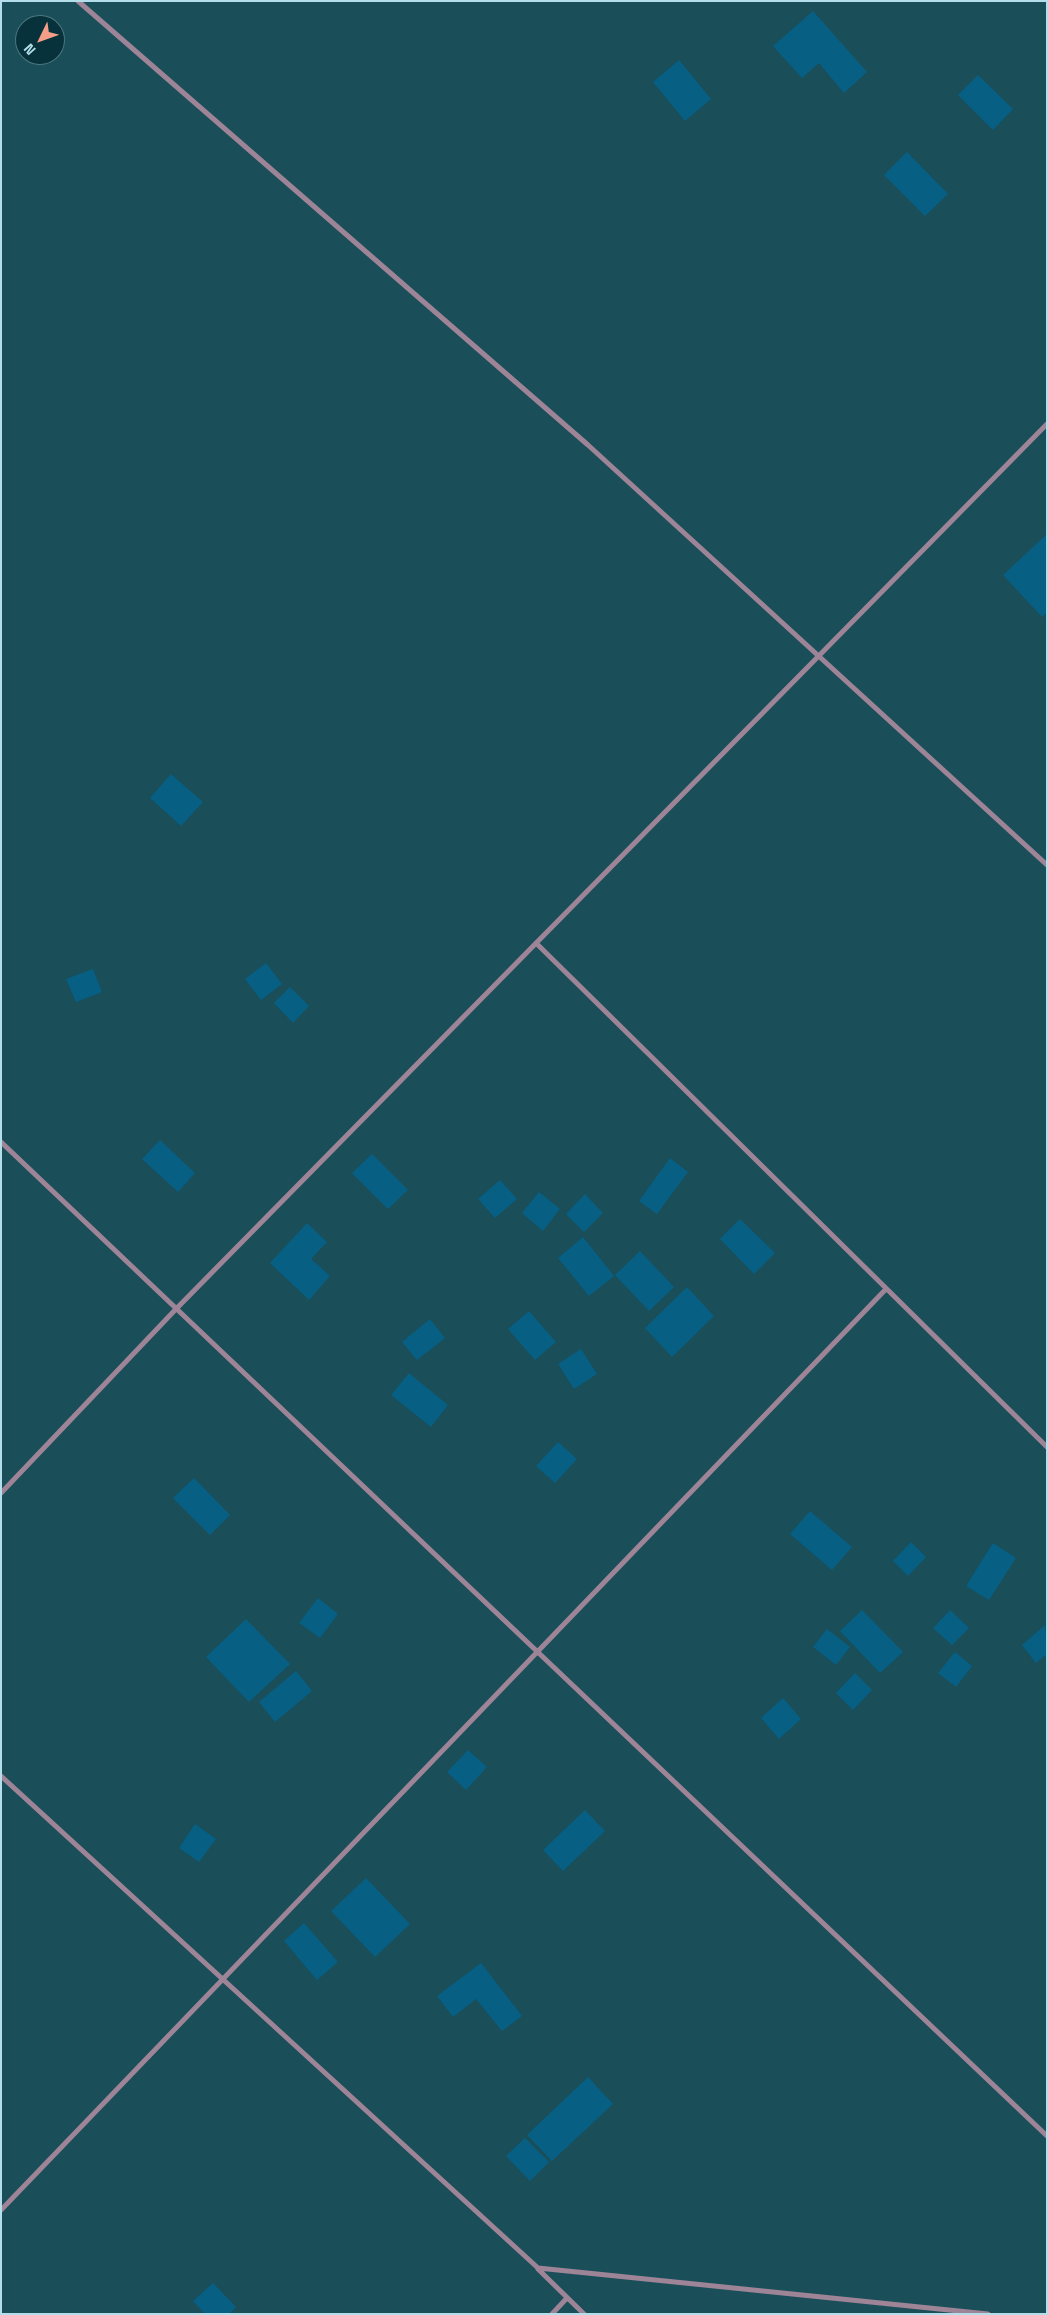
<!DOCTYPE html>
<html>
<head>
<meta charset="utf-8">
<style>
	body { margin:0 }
	#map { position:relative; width:1048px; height:2315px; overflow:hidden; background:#1a4e59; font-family:"Space Grotesk",sans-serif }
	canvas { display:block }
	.frame { position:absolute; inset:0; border:2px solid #b4dfea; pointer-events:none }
	.north { position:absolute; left:15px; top:15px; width:50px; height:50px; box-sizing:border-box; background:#07323b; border:1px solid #4c7781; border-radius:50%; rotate:228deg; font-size:14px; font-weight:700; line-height:20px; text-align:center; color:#b4dfea }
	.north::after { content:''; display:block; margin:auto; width:18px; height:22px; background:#f49e88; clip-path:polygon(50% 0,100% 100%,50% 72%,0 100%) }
</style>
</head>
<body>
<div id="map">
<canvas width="1048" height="2315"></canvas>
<div class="frame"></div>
<div class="north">N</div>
</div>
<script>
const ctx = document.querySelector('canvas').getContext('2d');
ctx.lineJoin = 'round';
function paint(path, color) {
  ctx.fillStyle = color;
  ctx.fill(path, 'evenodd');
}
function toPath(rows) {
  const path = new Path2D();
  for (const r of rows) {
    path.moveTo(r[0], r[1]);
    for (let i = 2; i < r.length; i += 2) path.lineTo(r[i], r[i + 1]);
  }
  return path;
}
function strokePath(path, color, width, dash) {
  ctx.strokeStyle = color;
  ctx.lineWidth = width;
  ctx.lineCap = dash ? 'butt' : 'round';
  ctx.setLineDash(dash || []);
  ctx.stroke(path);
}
const building = toPath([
	[813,11,867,72,844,93,819,63,802,78,773,46],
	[679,60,711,99,685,121,653,82],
	[978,75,1013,109,993,130,958,95],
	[907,152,948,194,925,216,884,175],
	[1047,534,1047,612,1042,617,1003,575],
	[171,774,203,802,181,826,150,798],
	[266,963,282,984,261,1000,245,979],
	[93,969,102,992,76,1002,66,979],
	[290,987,309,1006,293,1023,274,1003],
	[160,1140,195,1173,178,1192,142,1159],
	[372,1154,408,1190,388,1209,352,1173],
	[670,1158,688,1172,657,1214,639,1201],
	[500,1180,517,1199,495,1218,478,1199],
	[539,1192,560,1209,543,1231,522,1213],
	[585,1194,603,1213,584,1232,566,1214],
	[740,1219,775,1253,754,1274,720,1239],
	[307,1223,327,1242,311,1259,330,1276,309,1300,270,1263],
	[583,1237,614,1276,589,1296,558,1258],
	[640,1251,674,1287,649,1311,615,1275],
	[687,1287,714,1316,672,1357,645,1328],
	[529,1311,556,1342,535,1360,508,1329],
	[430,1319,445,1338,417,1360,402,1342],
	[581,1349,597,1374,574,1389,558,1364],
	[409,1373,448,1405,431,1427,391,1395],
	[558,1442,577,1459,555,1483,536,1466],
	[194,1478,230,1515,210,1535,173,1498],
	[810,1511,852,1547,832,1570,790,1534],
	[911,1542,926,1557,908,1576,893,1561],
	[993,1543,1016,1558,989,1600,966,1586],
	[318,1598,338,1614,320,1638,299,1623],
	[862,1610,903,1652,880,1673,840,1631],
	[950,1610,969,1628,952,1645,933,1628],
	[246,1619,290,1664,249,1702,206,1657],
	[1045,1625,1047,1654,1036,1663,1022,1645],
	[827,1629,850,1647,836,1665,813,1647],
	[955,1652,972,1666,956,1687,938,1673],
	[296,1671,312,1691,275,1722,259,1702],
	[855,1673,872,1690,853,1710,836,1693],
	[783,1698,801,1719,779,1739,761,1718],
	[468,1750,487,1767,466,1790,447,1772],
	[585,1810,605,1831,563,1871,543,1850],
	[195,1824,216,1839,199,1862,179,1848],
	[366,1878,410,1924,375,1957,331,1911],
	[304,1923,338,1962,317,1980,284,1941],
	[481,1963,522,2016,502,2031,476,1999,453,2017,437,1996],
	[588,2077,613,2104,552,2161,527,2135],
	[525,2138,549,2162,530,2181,506,2156],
	[213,2283,236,2307,229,2314,205,2314,193,2301]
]);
const minor = toPath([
	[78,1,588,445,1047,865],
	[536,943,1047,1447],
	[1,1142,1047,2136],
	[1,1493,176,1309,1047,424],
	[1,1776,538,2268,988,2314],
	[1,2210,886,1289],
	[538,2269,584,2314],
	[552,2314,567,2298]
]);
paint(building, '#075f84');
strokePath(minor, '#9e8497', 5);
</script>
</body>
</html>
